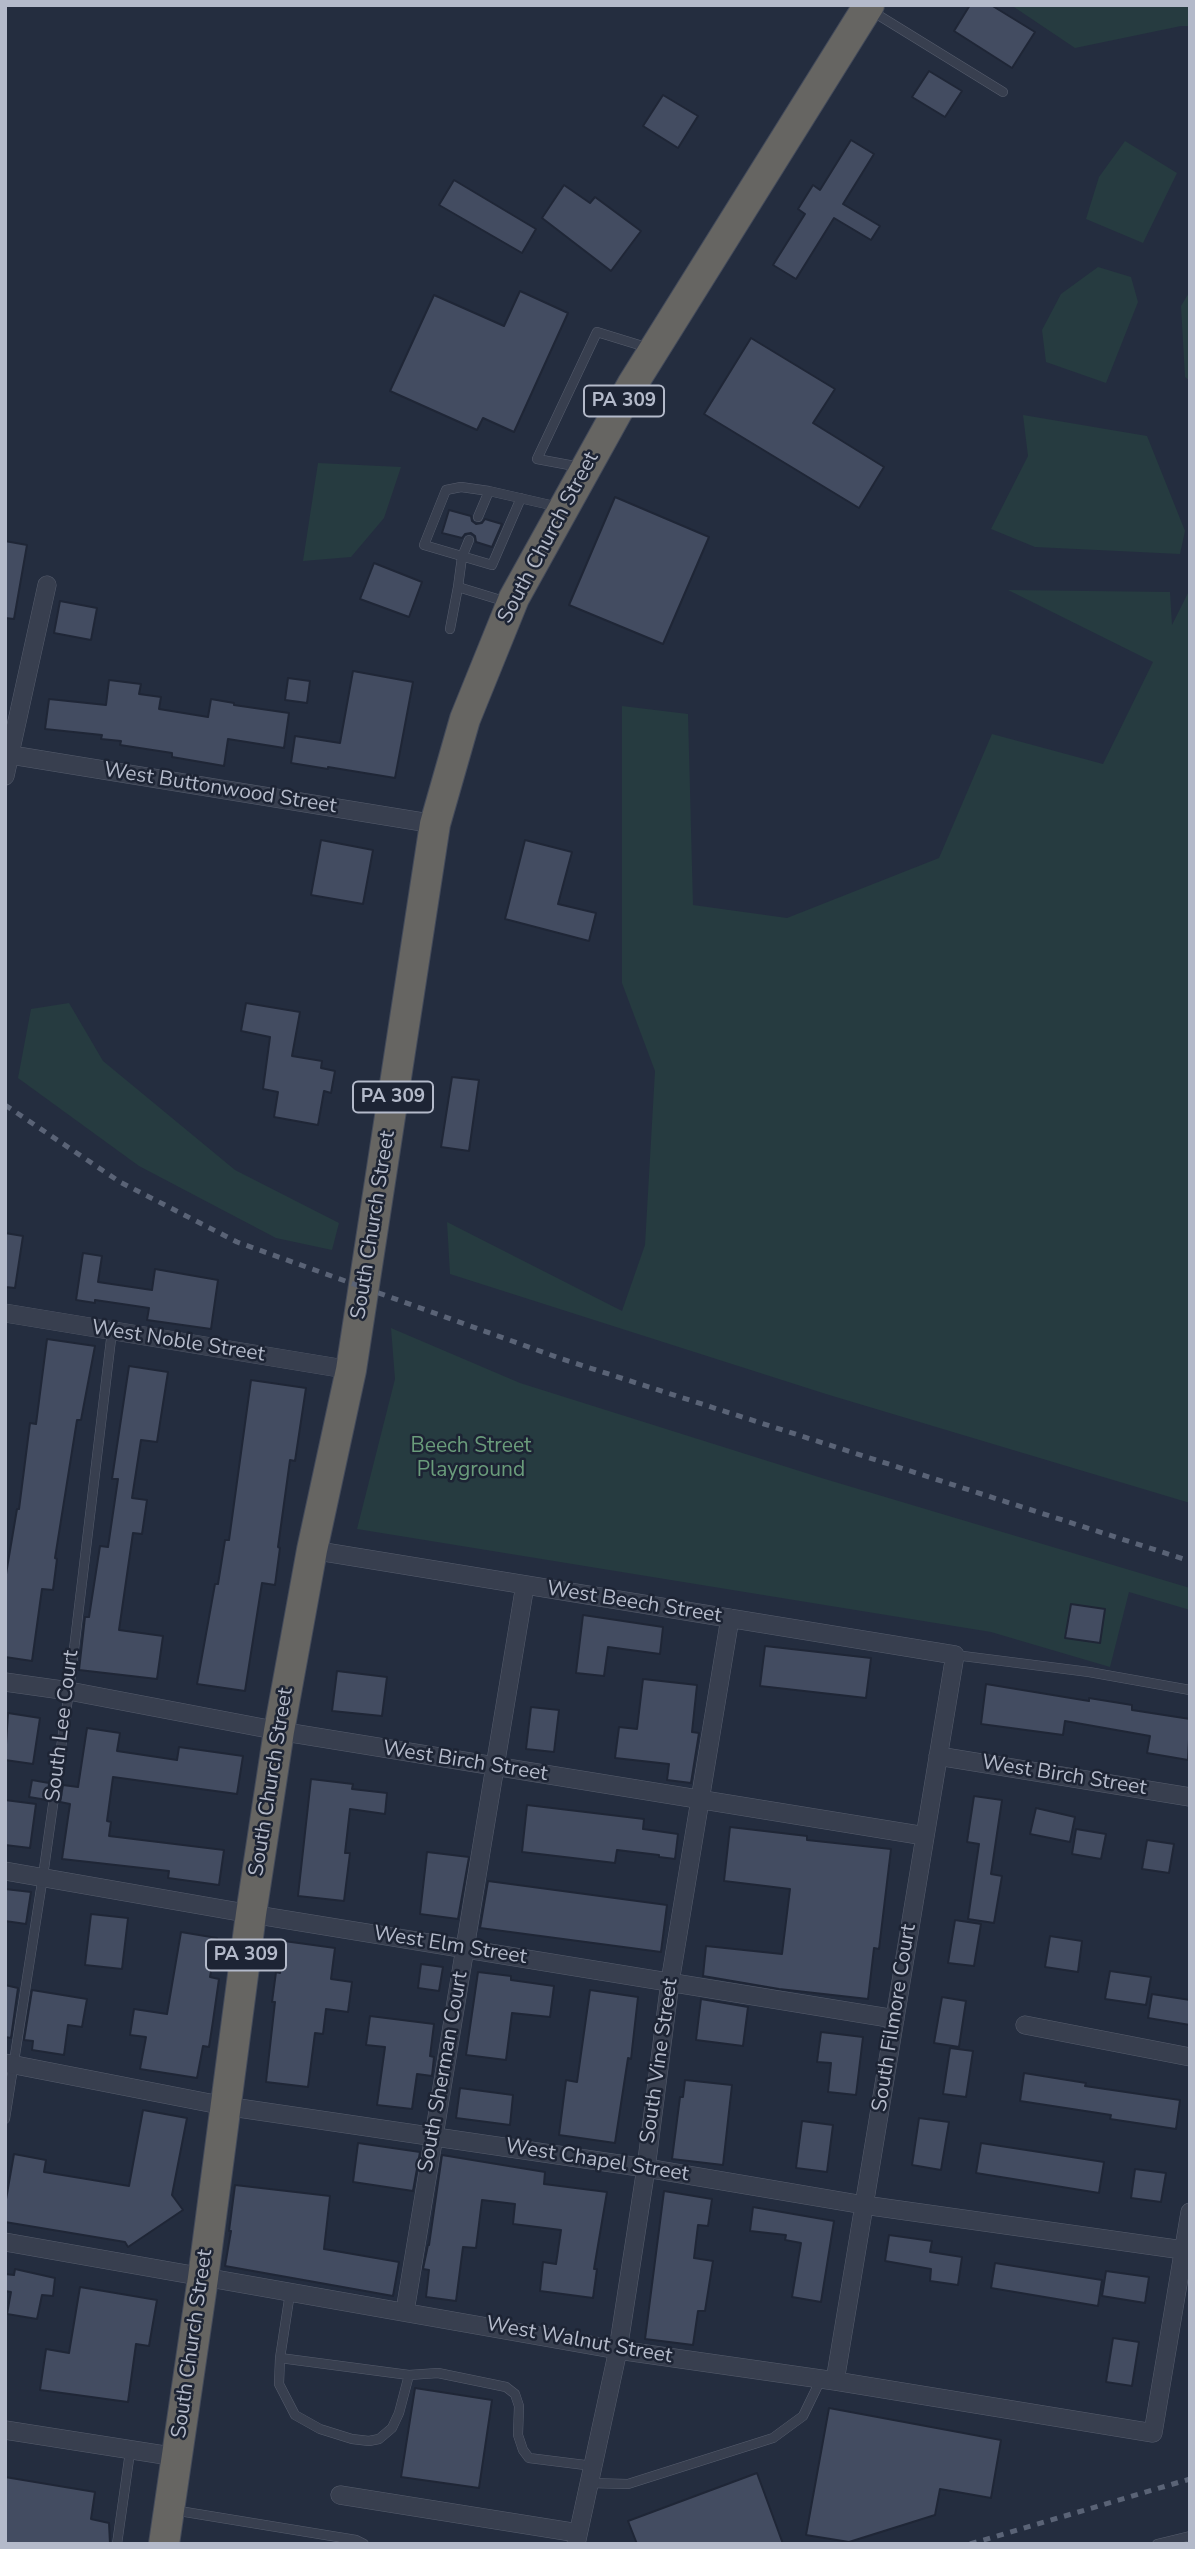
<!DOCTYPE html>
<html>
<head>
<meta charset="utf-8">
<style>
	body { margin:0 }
	#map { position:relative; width:1195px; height:2549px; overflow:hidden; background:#242d3f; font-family:"Nunito Sans",sans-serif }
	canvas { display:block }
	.frame { position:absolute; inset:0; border:7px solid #b4baca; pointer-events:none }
</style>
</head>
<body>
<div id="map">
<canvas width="1195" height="2549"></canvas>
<div class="frame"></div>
</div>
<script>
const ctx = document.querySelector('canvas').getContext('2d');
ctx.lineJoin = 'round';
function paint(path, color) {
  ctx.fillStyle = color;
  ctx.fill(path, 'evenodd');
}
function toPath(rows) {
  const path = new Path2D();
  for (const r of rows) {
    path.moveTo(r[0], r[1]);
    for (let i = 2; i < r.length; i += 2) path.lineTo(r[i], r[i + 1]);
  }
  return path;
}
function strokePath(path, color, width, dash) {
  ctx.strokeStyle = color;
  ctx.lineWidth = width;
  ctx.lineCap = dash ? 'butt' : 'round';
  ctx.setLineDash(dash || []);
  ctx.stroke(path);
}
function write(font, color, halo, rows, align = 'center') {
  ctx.font = font + ' "Nunito Sans",sans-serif';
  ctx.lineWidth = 5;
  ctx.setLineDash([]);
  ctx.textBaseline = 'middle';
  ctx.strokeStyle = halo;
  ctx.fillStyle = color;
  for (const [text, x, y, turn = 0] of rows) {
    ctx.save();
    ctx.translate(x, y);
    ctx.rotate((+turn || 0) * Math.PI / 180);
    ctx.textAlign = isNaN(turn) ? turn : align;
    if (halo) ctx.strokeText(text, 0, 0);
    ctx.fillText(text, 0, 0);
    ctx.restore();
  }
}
const green = toPath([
	[1011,5,1190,5,1190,26,1181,26,1075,48],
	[1125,141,1177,173,1143,243,1086,219,1099,177],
	[1098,267,1131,277,1138,302,1106,383,1046,362,1042,330,1061,294],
	[1190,291,1190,381,1185,377,1181,306],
	[1023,415,1147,436,1185,531,1180,554,1035,547,991,529,1028,456],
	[318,463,401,467,384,518,351,557,303,561],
	[1190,589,1190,1503,826,1394,450,1274,447,1222,622,1311,645,1245,655,1071,622,983,622,706,688,714,693,905,787,918,939,858,992,734,1103,764,1153,662,1008,590,1170,592,1172,625],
	[69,1003,103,1061,235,1170,339,1223,332,1250,276,1238,139,1166,18,1078,31,1009],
	[391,1328,520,1383,825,1479,1190,1588,1190,1610,1129,1592,1110,1667,991,1632,357,1529,395,1379]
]);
const building = toPath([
	[970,5,991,5,1035,32,1012,68,954,31,970,5],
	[929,71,962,91,945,117,912,97,929,71],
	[663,95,698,116,678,148,643,126,663,95],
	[851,140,874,154,843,204,880,226,871,240,834,218,796,279,773,265,805,214,798,209,813,185,820,190,851,140],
	[454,180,536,229,522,253,439,205,454,180],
	[564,185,590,203,595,197,641,231,611,271,542,218,564,185],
	[520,291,568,313,514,432,483,418,477,430,390,391,434,295,504,326,520,291],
	[751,338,835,389,813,423,884,467,859,508,704,414,751,338],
	[615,497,709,537,663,644,569,605,615,497],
	[449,510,471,516,472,521,476,524,482,523,485,519,502,524,492,547,476,542,475,536,471,533,465,534,462,538,442,533,449,510],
	[5,541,27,545,14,619,5,618,5,541],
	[374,563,422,582,409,617,360,599,374,563],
	[60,601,97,608,91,640,54,633,60,601],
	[353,671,413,682,395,778,328,767,328,769,291,763,295,736,340,743,353,671],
	[288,678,310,681,307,703,285,700,288,678],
	[109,680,141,684,139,694,161,697,159,709,208,717,211,699,234,703,234,705,289,713,284,748,228,739,224,766,172,757,172,753,120,745,121,741,101,739,102,735,45,729,49,699,106,705,109,680],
	[321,840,373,850,363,904,311,895,321,840],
	[525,840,572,852,558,904,596,913,589,941,505,919,525,840],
	[246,1003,300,1012,292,1056,322,1061,321,1068,335,1071,331,1093,324,1091,318,1125,274,1117,278,1092,263,1089,270,1037,241,1031,246,1003],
	[452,1077,479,1080,469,1151,441,1147,452,1077],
	[5,1233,23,1236,15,1288,5,1287,5,1233],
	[83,1253,102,1256,98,1282,152,1290,155,1269,218,1280,211,1329,147,1320,149,1308,95,1300,95,1303,76,1300,83,1253],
	[47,1339,95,1346,81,1420,77,1420,55,1558,57,1559,53,1590,42,1589,32,1661,5,1657,5,1580,17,1509,19,1509,30,1423,36,1424,47,1339],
	[129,1366,168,1372,157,1442,141,1440,132,1498,147,1500,142,1534,133,1533,119,1630,163,1636,157,1679,79,1670,85,1617,89,1617,100,1546,108,1547,118,1479,112,1479,129,1366],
	[251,1380,306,1388,295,1461,290,1460,278,1547,280,1548,275,1585,262,1583,245,1691,197,1684,215,1584,218,1584,225,1540,229,1540,251,1380],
	[1071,1604,1105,1609,1100,1643,1065,1638,1071,1604],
	[583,1615,663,1627,660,1654,608,1647,604,1676,576,1673,583,1615],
	[765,1646,871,1658,866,1698,760,1686,765,1646],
	[337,1671,387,1677,382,1716,332,1711,337,1671],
	[643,1679,697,1685,692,1732,699,1733,691,1783,667,1780,669,1764,615,1758,619,1727,637,1729,643,1679],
	[986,1684,1089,1701,1089,1698,1132,1705,1132,1710,1190,1719,1188,1760,1147,1753,1150,1736,1065,1721,1063,1735,981,1724,986,1684],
	[531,1707,559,1710,554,1752,526,1749,531,1707],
	[8,1713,40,1718,33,1764,5,1760,8,1713],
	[87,1728,120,1733,117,1751,177,1760,179,1747,243,1756,237,1794,113,1777,107,1821,111,1822,109,1836,224,1850,219,1885,168,1878,169,1871,62,1859,70,1804,60,1802,63,1785,78,1787,87,1728],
	[311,1779,353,1784,352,1789,387,1793,385,1814,350,1809,345,1853,350,1853,344,1901,298,1896,311,1779],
	[32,1780,49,1783,47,1800,29,1797,32,1780],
	[974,1796,1002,1800,991,1874,1002,1876,994,1923,968,1919,979,1844,967,1842,974,1796],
	[5,1800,36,1804,30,1848,5,1845,5,1800],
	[527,1805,644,1819,643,1829,678,1834,675,1859,659,1857,659,1855,617,1850,615,1863,522,1852,527,1805],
	[1036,1808,1075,1817,1070,1842,1030,1834,1036,1808],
	[730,1827,807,1836,807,1840,891,1849,879,1949,874,1948,868,1999,779,1989,703,1976,706,1946,782,1954,790,1889,724,1881,730,1827],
	[1076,1829,1106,1834,1101,1859,1072,1854,1076,1829],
	[1147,1840,1174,1844,1169,1873,1142,1869,1147,1840],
	[427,1852,469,1857,458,1919,420,1914,427,1852],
	[488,1881,667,1905,661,1952,480,1928,488,1881],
	[5,1889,31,1892,26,1924,5,1921,5,1889],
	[91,1914,128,1918,122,1969,85,1965,91,1914],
	[955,1920,981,1924,974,1966,948,1963,955,1920],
	[181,1932,217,1938,210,1977,219,1979,213,2021,209,2047,203,2046,197,2078,140,2069,146,2037,130,2035,134,2009,167,2014,181,1932],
	[1050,1936,1082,1941,1078,1972,1045,1967,1050,1936],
	[284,1941,335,1948,331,1979,352,1982,348,2012,326,2009,323,2034,315,2033,308,2087,266,2082,275,2002,272,2002,276,1972,280,1973,284,1941],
	[421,1964,443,1967,439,1991,418,1988,421,1964],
	[1110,1971,1151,1977,1146,2005,1105,1999,1110,1971],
	[478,1972,511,1976,511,1980,554,1986,550,2017,512,2013,506,2060,466,2055,478,1972],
	[5,1985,18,1988,11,2038,5,2037,5,1985],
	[32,1990,87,1999,82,2027,68,2025,64,2055,32,2050,33,2041,24,2040,32,1990],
	[590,1990,638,1997,631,2059,628,2058,615,2143,559,2135,566,2080,577,2082,590,1990],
	[1152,1994,1190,2000,1190,2025,1148,2018,1152,1994],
	[942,1997,966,2001,959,2047,934,2043,942,1997],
	[701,1999,748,2007,743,2046,696,2040,701,1999],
	[370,2016,434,2024,430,2056,434,2057,432,2076,417,2074,412,2109,377,2105,385,2047,366,2045,370,2016],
	[821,2032,863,2037,856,2095,828,2092,831,2063,817,2062,821,2032],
	[950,2048,973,2051,966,2097,943,2094,950,2048],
	[1024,2073,1086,2083,1085,2086,1180,2100,1176,2129,1110,2119,1111,2115,1020,2101,1024,2073],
	[685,2080,732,2085,723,2165,672,2159,680,2097,683,2097,685,2080],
	[460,2088,513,2095,510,2125,456,2118,460,2088],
	[143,2110,187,2118,172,2195,183,2210,128,2247,125,2242,5,2222,5,2205,14,2154,46,2160,44,2172,129,2186,143,2110],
	[919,2118,949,2122,941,2170,912,2165,919,2118],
	[802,2121,833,2125,827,2172,796,2168,802,2121],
	[358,2143,420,2152,413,2191,353,2182,358,2143],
	[981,2143,1104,2162,1099,2193,976,2173,981,2143],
	[442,2155,545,2172,544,2184,607,2192,594,2269,597,2269,593,2298,540,2291,543,2262,556,2264,561,2230,513,2224,515,2204,482,2200,476,2248,463,2247,456,2301,426,2297,429,2270,423,2269,428,2245,429,2245,442,2155],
	[1135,2169,1166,2173,1161,2202,1131,2198,1135,2169],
	[235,2185,330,2196,324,2249,399,2262,393,2296,225,2266,231,2231,229,2231,235,2185],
	[664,2191,712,2199,708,2226,698,2225,694,2258,713,2261,705,2311,698,2311,693,2345,645,2339,664,2191],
	[753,2207,834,2221,821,2302,792,2297,801,2243,785,2240,786,2235,750,2231,753,2207],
	[889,2235,932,2241,930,2252,962,2257,958,2285,930,2281,931,2269,885,2261,889,2235],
	[995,2263,1102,2280,1098,2306,991,2288,995,2263],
	[15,2269,55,2278,53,2296,42,2295,37,2319,7,2314,11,2292,5,2291,5,2274,14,2275,15,2269],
	[1106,2271,1149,2277,1145,2303,1102,2296,1106,2271],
	[80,2287,157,2300,149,2346,136,2344,128,2402,40,2390,46,2349,69,2353,80,2287],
	[1113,2338,1139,2342,1132,2386,1106,2382,1113,2338],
	[415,2388,492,2400,479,2488,401,2477,415,2388],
	[829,2408,1001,2440,991,2498,940,2489,935,2515,849,2542,806,2535,829,2408],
	[757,2473,783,2544,637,2544,628,2521,757,2473],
	[5,2477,95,2492,91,2519,109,2523,110,2544,5,2544,5,2477]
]);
const service = toPath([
	[870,10,1003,92],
	[580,467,537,459,597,332,649,348],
	[489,491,461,487,446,490,424,545,492,565,521,498],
	[478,517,489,491,559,507],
	[469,540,462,557,458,587,507,602],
	[450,629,458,587],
	[955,1655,1089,1672,1190,1690],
	[5,2119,43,1876,69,1691,112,1331],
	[290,2293,280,2358,409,2375,438,2373,506,2387,515,2394,519,2406,518,2435,523,2450,529,2458,593,2466],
	[280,2358,279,2384,295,2415,320,2429,352,2439,369,2441,379,2439,392,2428,399,2413,409,2375],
	[589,2483,628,2484,773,2438,803,2416,821,2379],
	[173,2510,356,2540,364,2544],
	[117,2544,130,2452],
	[1157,2544,1190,2536]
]);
const minor = toPath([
	[5,754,435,824],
	[5,776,47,585],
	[5,1313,351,1370],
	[312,1550,955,1655,835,2381],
	[5,1682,69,1691,279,1731,925,1836],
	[938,1756,1190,1797],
	[5,1871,251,1914,895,2019],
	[1025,2025,1190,2057],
	[5,2063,225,2106,646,2168,864,2205,1190,2251],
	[5,2242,618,2350,835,2381,1153,2433,1190,2212],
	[405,2311,525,1585],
	[5,2430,177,2457],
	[340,2495,578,2533],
	[576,2544,618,2350,646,2168,670,1982,730,1618]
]);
const trunk = toPath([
	[164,2544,203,2278,251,1914,279,1731,312,1550,351,1370,435,824,465,719,514,598,632,385,869,5]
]);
const rail = toPath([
	[5,1105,120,1182,237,1242,562,1359,1190,1561],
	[970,2544,1190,2479]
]);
const shields = [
	[624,401,80],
	[393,1097,80],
	[246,1955,80]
];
const shieldNames = [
	["PA 309",624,401],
	["PA 309",393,1097],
	["PA 309",246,1955]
];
const streetNames = [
	["South Church Street",549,538,-62],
	["West Buttonwood Street",220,789,9],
	["South Church Street",374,1225,-81],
	["West Noble Street",178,1342,9],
	["West Beech Street",634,1603,9],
	["South Lee Court",63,1726,-83],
	["West Birch Street",465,1762,9],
	["West Birch Street",1064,1776,9],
	["South Church Street",272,1782,-81],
	["West Elm Street",450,1946,9],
	["South Filmore Court",895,2018,-81],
	["South Vine Street",660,2061,-82],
	["South Sherman Court",444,2072,-80],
	["West Chapel Street",597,2161,9],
	["West Walnut Street",579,2341,10],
	["South Church Street",193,2344,-82]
];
const parkNames = [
	["Beech Street",471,1447],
	["Playground",471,1471]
];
paint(green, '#263b40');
paint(building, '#434c61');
strokePath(building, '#1f2636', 2);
strokePath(service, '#565d6d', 10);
strokePath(minor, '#565d6d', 19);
strokePath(trunk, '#434a5a', 32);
strokePath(service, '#383f4f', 9);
strokePath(minor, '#383f4f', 18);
strokePath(trunk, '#666562', 30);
strokePath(rail, '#5a6376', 5, [7, 7]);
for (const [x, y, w] of shields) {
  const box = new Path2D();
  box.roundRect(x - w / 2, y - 15.5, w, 31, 5);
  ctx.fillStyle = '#1d2434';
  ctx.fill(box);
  strokePath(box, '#b4baca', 2);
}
write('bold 19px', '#b4baca', null, shieldNames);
write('21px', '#b4baca', '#1d2434', streetNames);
write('21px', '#6a9c7b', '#1d2434', parkNames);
</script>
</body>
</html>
